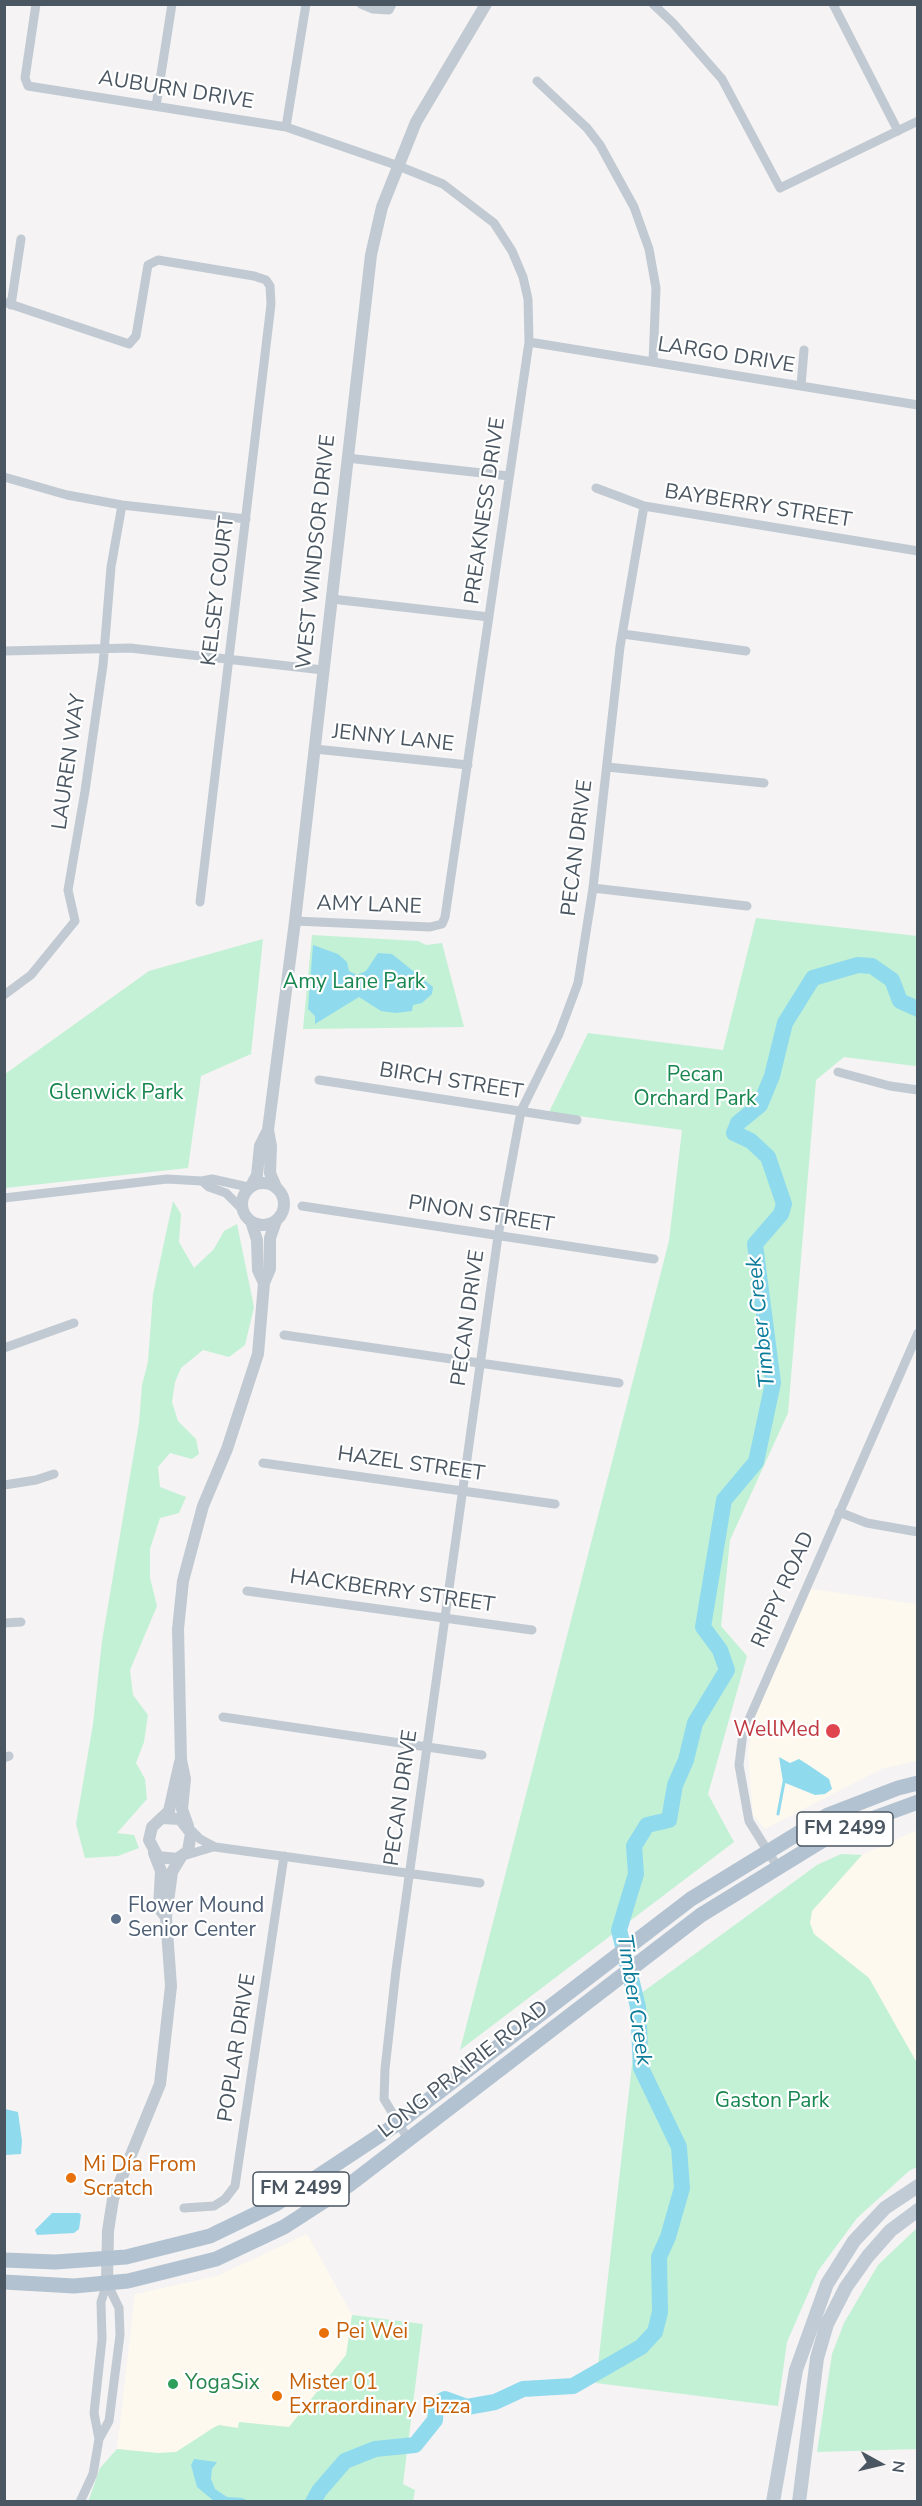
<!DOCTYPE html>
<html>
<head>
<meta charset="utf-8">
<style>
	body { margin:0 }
	#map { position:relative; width:922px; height:2506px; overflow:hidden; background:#f5f3f3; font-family:"Nunito Sans",sans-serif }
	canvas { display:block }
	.frame { position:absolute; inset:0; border:6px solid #4a5661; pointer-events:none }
	.north { position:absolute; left:850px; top:2434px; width:60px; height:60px; -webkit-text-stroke:4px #fff; paint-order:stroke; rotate:98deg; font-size:16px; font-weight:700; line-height:24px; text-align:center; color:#4a5661 }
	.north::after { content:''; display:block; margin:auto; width:21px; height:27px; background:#4a5661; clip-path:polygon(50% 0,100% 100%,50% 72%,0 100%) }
</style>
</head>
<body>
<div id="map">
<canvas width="922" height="2506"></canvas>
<div class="frame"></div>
<div class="north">N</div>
</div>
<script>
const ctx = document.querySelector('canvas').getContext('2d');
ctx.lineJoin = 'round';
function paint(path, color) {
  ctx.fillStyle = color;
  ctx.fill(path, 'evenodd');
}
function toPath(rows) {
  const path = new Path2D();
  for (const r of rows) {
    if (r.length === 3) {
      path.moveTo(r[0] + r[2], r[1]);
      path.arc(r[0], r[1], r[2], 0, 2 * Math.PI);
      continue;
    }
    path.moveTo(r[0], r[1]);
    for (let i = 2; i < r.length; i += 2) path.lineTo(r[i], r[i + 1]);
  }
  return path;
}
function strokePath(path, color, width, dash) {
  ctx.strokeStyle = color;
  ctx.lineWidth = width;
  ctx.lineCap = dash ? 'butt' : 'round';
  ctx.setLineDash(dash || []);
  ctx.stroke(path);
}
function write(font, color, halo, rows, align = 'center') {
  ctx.font = font + ' "Nunito Sans",sans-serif';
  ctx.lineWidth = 4.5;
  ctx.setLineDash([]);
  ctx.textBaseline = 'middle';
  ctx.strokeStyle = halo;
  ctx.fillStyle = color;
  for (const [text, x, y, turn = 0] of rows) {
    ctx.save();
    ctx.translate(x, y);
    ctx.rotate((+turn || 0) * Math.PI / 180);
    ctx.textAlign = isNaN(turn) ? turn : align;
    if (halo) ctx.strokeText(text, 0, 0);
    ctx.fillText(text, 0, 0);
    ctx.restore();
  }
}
const commercial = toPath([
	[811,1589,917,1604,917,1761,881,1769,765,1829,753,1815,750,1782,748,1752,754,1719,793,1625],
	[917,1830,917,2063,869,1978,814,1934,810,1923,812,1911,862,1855],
	[307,2234,352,2315,346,2355,289,2427,239,2422,238,2428,219,2425,213,2428,176,2452,158,2453,117,2449,135,2294,217,2276]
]);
const green = toPath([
	[756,918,917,936,917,1063,915,1066,844,1057,816,1080,788,1413,730,1540,721,1626,747,1656,708,1794,734,1842,460,2050,669,1241,682,1130,549,1112,588,1033,723,1050],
	[312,935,418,941,426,945,442,943,464,1027,303,1029],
	[263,939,251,1054,201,1076,188,1168,5,1188,5,1074,149,971],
	[173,1201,181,1214,179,1242,194,1268,214,1249,224,1231,237,1224,254,1307,245,1345,229,1357,203,1350,181,1368,175,1382,172,1402,178,1421,196,1439,199,1454,192,1459,170,1453,158,1467,160,1487,186,1497,179,1513,160,1518,150,1549,150,1578,157,1606,130,1670,133,1695,148,1715,144,1742,136,1763,145,1779,147,1799,117,1833,134,1835,139,1848,118,1856,85,1858,76,1824,93,1724,102,1641,139,1423,142,1385,148,1362,153,1294],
	[841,1854,862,1855,812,1911,810,1923,814,1934,869,1978,917,2063,917,2167,909,2171,857,2218,818,2271,787,2342,778,2406,596,2383,640,1994,817,1865],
	[917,2228,917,2449,817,2452,832,2354,844,2323,878,2265],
	[352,2315,423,2324,403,2484,415,2490,413,2501,88,2502,100,2468,117,2449,158,2453,176,2452,213,2428,219,2425,238,2428,239,2422,289,2427,346,2355]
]);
const water = toPath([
	[313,945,338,954,347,962,349,971,357,975,366,971,378,953,392,954,433,987,432,994,422,1003,413,1005,412,1011,396,1013,381,1011,359,997,315,1024,315,1016,308,1009],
	[779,1757,790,1763,799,1759,810,1766,829,1779,832,1789,825,1794,815,1795,783,1782],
	[5,2109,18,2112,22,2141,21,2154,5,2155],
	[52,2213,79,2213,81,2215,79,2229,74,2233,37,2235,35,2230],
	[194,2459,217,2462,212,2469,211,2479,215,2489,227,2497,242,2498,249,2501,214,2501,197,2487,191,2465]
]);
const stream = toPath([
	[778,1814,784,1782]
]);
const river = toPath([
	[313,2502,319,2491,345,2461,375,2449,415,2445,435,2420,436,2404,445,2399,467,2407,495,2402,523,2389,573,2386,641,2347,655,2332,660,2312,659,2257,668,2237,682,2188,679,2147,641,2068,638,2007,619,1930,636,1874,634,1846,647,1825,669,1820,675,1785,686,1760,695,1723,727,1670,720,1650,703,1627,724,1500,756,1462,773,1383,755,1244,781,1214,784,1204,768,1157,751,1141,734,1133,738,1123,760,1105,772,1076,785,1023,813,978,858,965,872,966,892,980,900,1001,918,1009]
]);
const minor = toPath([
	[36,4,25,78,28,86,286,127,396,165,443,184,494,223,512,251,523,277,528,299,529,342,445,917,442,924,430,927,295,921],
	[361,4,373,9,389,10,392,4],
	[653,4,673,23,722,79,780,188,918,121],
	[833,4,898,131],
	[537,81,587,128,600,145,634,207,649,249,656,288,653,362],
	[156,106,172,4],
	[286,127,306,4],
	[4,302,129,344,136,336,148,265,158,260,254,276,266,280,270,286,271,304,200,902],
	[11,305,21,239],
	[529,342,918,405],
	[801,386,804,350],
	[347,458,509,476],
	[4,477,67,495,122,505,246,519],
	[596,488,644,506,918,551],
	[332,599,489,617],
	[623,634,746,651],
	[4,651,130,648,323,670],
	[315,749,468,765],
	[607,767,764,783],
	[593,888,747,906],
	[4,995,31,975,75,921,68,890,85,791,103,665,111,567,122,505],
	[838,1072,890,1086,918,1090],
	[319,1080,577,1120],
	[4,1198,167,1179,202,1181],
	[302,1206,654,1259],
	[242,1209,226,1193,209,1187,202,1181,212,1179,248,1187],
	[284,1335,619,1383],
	[4,1348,74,1323],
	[263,1463,555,1504],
	[4,1485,36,1480,54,1474],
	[839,1512,867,1523,918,1532],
	[247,1591,532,1630],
	[4,1623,21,1622],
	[223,1717,482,1755],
	[4,1758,9,1756],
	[189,1828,200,1839,215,1847,480,1883],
	[183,1856,213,1847],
	[777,1866,749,1821,739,1765,743,1733,918,1333],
	[408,2139,384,2099,385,2069,396,1970,498,1236,521,1111,559,1034,578,983,593,888,620,647,644,506],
	[184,2208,214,2206,225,2199,235,2186,284,1856],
	[99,2439,109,2421,120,2335,119,2308,107,2283],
	[80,2502,93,2474,99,2439,94,2413,102,2339,101,2302,107,2283]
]);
const tertiary = toPath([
	[263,1204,21],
	[251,1186,257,1175,260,1146,268,1130],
	[276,1187,270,1173,271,1146,268,1130,295,921,371,255,382,207,416,122,486,4],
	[251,1221,257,1240,258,1270,264,1283],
	[162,1818,180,1819,191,1833,188,1851,177,1859,158,1857,149,1840,152,1827,169,1811,180,1762],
	[188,1826,182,1809,185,1779,181,1760,178,1629,183,1581,203,1506,227,1449,258,1354,264,1283,270,1269,270,1238,276,1221],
	[154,1853,161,1871,159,1908,166,1917],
	[107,2283,108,2231,113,2199,160,2084,171,1986,166,1917,172,1872,181,1857]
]);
const secondary = toPath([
	[773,2502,796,2370,827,2284,854,2241,885,2208,918,2186],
	[799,2502,817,2358,827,2324,846,2287,868,2256,891,2230,918,2210]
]);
const primary = toPath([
	[4,2260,55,2262,126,2257,210,2236,276,2204,397,2124,691,1899,828,1815,898,1788,918,1783],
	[4,2282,74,2286,128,2281,216,2259,284,2227,349,2185,701,1915,836,1832,918,1802]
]);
const markers = [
	[833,1731,8,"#e0444e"],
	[116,1919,6,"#5c6f8a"],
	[71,2178,6,"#e8710a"],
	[324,2333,6,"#e8710a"],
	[173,2384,6,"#2e9e5b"],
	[277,2396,6,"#e8710a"]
];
const shields = [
	[845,1829,96],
	[301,2189,96]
];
const shieldNames = [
	["FM 2499",845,1829],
	["FM 2499",301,2189]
];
const streetNames = [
	["AUBURN DRIVE",176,91,9],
	["LARGO DRIVE",726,356,9],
	["BAYBERRY STREET",758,507,9],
	["PREAKNESS DRIVE",486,511,-82],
	["WEST WINDSOR DRIVE",317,552,-84],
	["KELSEY COURT",219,591,-83],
	["JENNY LANE",393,739,6],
	["LAUREN WAY",70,762,-82],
	["PECAN DRIVE",578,848,-83],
	["AMY LANE",369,906,2],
	["BIRCH STREET",451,1082,9],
	["PINON STREET",481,1215,9],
	["PECAN DRIVE",469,1318,-82],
	["HAZEL STREET",411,1465,8],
	["RIPPY ROAD",784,1590,-66],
	["HACKBERRY STREET",392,1592,8],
	["PECAN DRIVE",402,1798,-82],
	["POPLAR DRIVE",238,2048,-81],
	["LONG PRAIRIE ROAD",464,2070,-38]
];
const parkNames = [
	["Amy Lane Park",354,983],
	["Pecan",695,1076],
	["Orchard Park",695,1100],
	["Glenwick Park",116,1094],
	["Gaston Park",772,2102]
];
const healthNames = [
	["WellMed",820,1731]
];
const serviceNames = [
	["Flower Mound",128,1907],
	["Senior Center",128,1931]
];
const foodNames = [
	["Mi Día From",83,2166],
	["Scratch",83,2190],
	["Pei Wei",336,2333],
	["Mister 01",289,2384],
	["Exrraordinary Pizza",289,2408]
];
const leisureNames = [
	["YogaSix",185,2384]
];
const waterNames = [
	["Timber Creek",762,1322,-96],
	["Timber Creek",633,2000,81]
];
paint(commercial, '#fdf9ef');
paint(green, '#c3f1d5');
paint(water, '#90daee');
strokePath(stream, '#90daee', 3);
strokePath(river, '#90daee', 16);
strokePath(minor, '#c1cad2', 9);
strokePath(tertiary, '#c1cad2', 12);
strokePath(secondary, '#c1cbd6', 14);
strokePath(primary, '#b3c2d1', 15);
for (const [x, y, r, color] of markers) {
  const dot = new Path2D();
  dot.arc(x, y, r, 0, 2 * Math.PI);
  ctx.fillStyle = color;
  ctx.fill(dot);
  strokePath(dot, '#fff', 2);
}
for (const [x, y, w] of shields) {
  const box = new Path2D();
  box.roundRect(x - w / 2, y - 17, w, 34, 4.5);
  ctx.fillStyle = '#fff';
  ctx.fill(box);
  strokePath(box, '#4a5661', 1.5);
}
write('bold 20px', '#4a5661', null, shieldNames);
write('21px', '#4a5661', '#fff', streetNames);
write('21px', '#17864f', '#fff', parkNames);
write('21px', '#be3a42', '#fff', healthNames, 'right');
write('21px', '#4e5e75', '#fff', serviceNames, 'left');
write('21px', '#c56008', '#fff', foodNames, 'left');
write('21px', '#27864d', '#fff', leisureNames, 'left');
write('italic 22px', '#0c7c9b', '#fff', waterNames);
</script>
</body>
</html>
